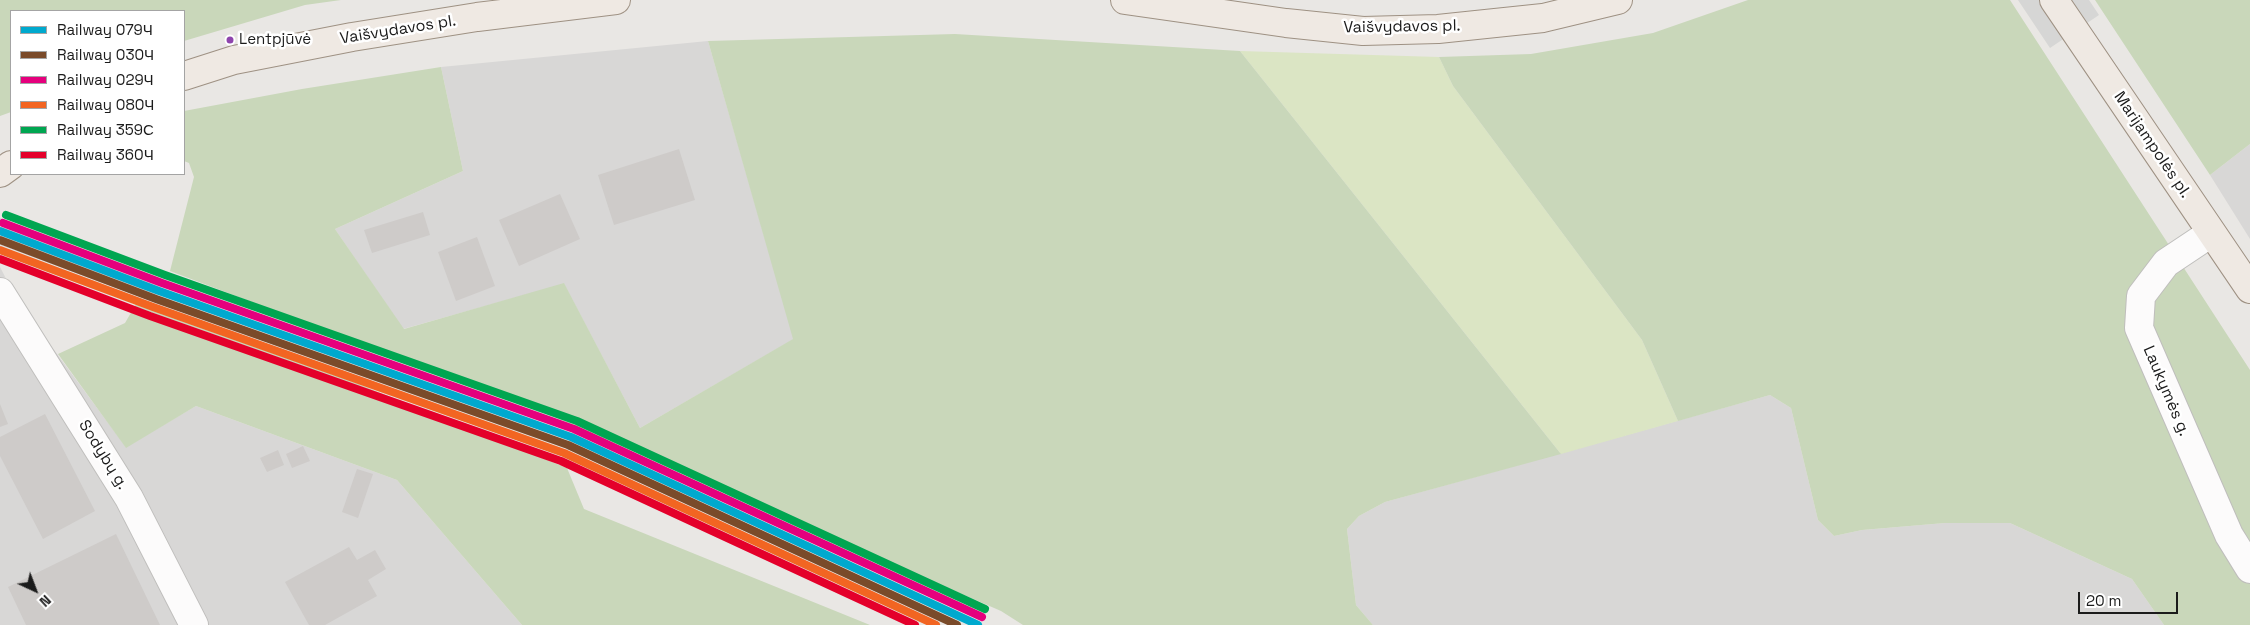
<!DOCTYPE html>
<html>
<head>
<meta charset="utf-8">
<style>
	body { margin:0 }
	#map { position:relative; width:2250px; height:625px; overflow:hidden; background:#e9e7e4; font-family:"Space Grotesk",sans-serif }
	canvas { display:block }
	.legend { position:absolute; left:10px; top:10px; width:175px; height:165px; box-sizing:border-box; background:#fff; border:1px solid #a4a4a4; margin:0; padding:6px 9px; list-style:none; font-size:15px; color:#1b1b1b }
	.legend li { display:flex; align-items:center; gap:10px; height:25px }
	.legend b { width:25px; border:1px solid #a4a4a4 }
	.north { position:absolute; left:10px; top:565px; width:50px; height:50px; -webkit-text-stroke:4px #fff; paint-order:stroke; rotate:137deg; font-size:14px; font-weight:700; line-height:20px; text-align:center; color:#1b1b1b }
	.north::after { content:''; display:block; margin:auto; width:18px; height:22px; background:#1b1b1b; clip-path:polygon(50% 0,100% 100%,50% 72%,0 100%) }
	.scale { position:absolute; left:2078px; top:592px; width:100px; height:22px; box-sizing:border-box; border:2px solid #1b1b1b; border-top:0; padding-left:6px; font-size:15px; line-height:18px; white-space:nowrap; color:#1b1b1b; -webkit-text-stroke:4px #fff; paint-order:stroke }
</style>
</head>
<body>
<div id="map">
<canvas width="2250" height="625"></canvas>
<ul class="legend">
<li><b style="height:6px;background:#00a9ce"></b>Railway 079Ч</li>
<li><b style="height:6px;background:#7a4b2a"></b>Railway 030Ч</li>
<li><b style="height:6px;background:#e5007d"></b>Railway 029Ч</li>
<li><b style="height:6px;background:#f26522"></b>Railway 080Ч</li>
<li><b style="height:6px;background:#00a651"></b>Railway 359С</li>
<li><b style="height:6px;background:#e4002b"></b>Railway 360Ч</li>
</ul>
<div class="north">N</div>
<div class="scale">20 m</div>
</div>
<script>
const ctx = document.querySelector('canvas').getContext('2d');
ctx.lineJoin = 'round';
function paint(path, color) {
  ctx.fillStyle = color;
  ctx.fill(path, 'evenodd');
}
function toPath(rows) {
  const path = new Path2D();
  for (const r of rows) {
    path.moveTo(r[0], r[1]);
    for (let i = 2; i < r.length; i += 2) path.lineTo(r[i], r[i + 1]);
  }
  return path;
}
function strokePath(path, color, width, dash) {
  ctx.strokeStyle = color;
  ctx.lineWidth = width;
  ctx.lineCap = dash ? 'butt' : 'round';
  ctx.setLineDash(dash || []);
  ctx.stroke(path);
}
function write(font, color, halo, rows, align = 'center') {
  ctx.font = font + ' "Space Grotesk",sans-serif';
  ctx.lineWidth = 5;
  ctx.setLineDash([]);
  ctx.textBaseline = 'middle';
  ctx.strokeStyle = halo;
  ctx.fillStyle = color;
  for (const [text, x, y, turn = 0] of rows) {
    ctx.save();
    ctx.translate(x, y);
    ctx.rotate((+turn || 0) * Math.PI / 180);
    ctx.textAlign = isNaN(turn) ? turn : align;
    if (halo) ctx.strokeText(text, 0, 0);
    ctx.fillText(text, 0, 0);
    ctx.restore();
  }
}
const residential = toPath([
	[708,41,794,339,640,428,564,284,403,329,335,229,463,171,441,67],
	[2250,144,2250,239,2210,175],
	[0,267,17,300,126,447,196,406,397,480,522,625,0,625],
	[1770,395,1791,408,1818,520,1834,536,1862,530,1945,523,2010,523,2132,579,2164,625,1373,625,1356,605,1347,529,1359,516,1385,502]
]);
const grass = toPath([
	[1240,51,1439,57,1453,86,1642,340,1678,421,1561,454]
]);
const forest = toPath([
	[0,0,341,0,305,5,184,41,184,11,11,11,11,112,0,116],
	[1748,0,2010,0,2250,370,2250,625,2164,625,2132,579,2010,523,1945,523,1862,530,1834,536,1818,520,1791,408,1770,395,1678,421,1642,340,1453,86,1439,57,1531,54,1653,33],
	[2095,0,2250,0,2250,144,2210,175],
	[955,34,1240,51,1561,454,1385,502,1359,516,1347,529,1356,605,1373,625,1023,625,1001,611,545,413,170,271,194,177,189,163,184,161,184,111,302,89,441,67,463,171,335,229,404,329,564,283,640,428,793,339,708,41],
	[136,304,356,383,567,468,584,509,870,625,522,625,397,480,196,406,126,448,58,354,125,323]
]);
const pier = toPath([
	[2018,0,2089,0,2099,15,2050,48],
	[0,218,163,279,154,302,0,245]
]);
const building = toPath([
	[679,149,695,200,614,225,598,175],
	[560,194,580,239,519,266,499,220],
	[423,212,430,235,372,253,364,230],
	[477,237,495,286,456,301,438,252],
	[0,404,8,424,0,427],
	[45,414,95,511,43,539,0,456,0,437],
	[303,446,310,461,292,468,286,454],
	[278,450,284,465,267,472,260,458],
	[357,469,373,474,358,518,342,512],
	[116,534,160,625,26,625,8,587],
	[349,547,357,560,375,550,386,569,368,580,377,596,325,625,309,625,285,582]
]);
const minor = toPath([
	[2211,233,2166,263,2141,296,2139,328,2229,535,2250,569],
	[0,292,129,498,194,625]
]);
const major = toPath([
	[1125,0,1286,23,1363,31,1438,29,1543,18,1618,0],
	[2054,0,2250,289],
	[184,76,234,60,352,37,477,17,616,0],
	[0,173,11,165]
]);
const rail1 = toPath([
	[0,231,159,291,571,437,978,625]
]);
const rail2 = toPath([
	[0,240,156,299,568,445,957,625]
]);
const rail3 = toPath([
	[3,223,162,283,574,429,982,617]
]);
const rail4 = toPath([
	[0,250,153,307,564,453,936,625]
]);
const rail5 = toPath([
	[6,215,165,275,577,421,985,609]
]);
const rail6 = toPath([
	[0,259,150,316,561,461,915,625]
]);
const markers = [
	[230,40,4.5,"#8e44ad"]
];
const busNames = [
	["Lentpjūvė",239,40]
];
const streetNames = [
	["Vaišvydavos pl.",1402,27,-1],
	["Vaišvydavos pl.",398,30,-9],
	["Marijampolės pl.",2152,145,56],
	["Laukymės g.",2166,391,67],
	["Sodybų g.",103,455,58]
];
paint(residential, '#d8d7d6');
paint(grass, '#dbe5c4');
paint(forest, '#c9d7ba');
paint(pier, '#d6d6d5');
paint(building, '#cecbc9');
strokePath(minor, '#bfbebc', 30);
strokePath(major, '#9e9183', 30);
strokePath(minor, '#fcfbfb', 28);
strokePath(major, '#efe9e3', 28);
strokePath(rail1, '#00a9ce', 8);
strokePath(rail2, '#7a4b2a', 8);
strokePath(rail3, '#e5007d', 8);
strokePath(rail4, '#f26522', 8);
strokePath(rail5, '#00a651', 8);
strokePath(rail6, '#e4002b', 8);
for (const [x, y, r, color] of markers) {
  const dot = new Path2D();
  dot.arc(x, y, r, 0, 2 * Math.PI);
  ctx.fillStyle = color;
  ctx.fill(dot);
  strokePath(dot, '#fff', 2);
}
write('15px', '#1b1b1b', '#fff', busNames, 'left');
write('16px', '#1b1b1b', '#fff', streetNames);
</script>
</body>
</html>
